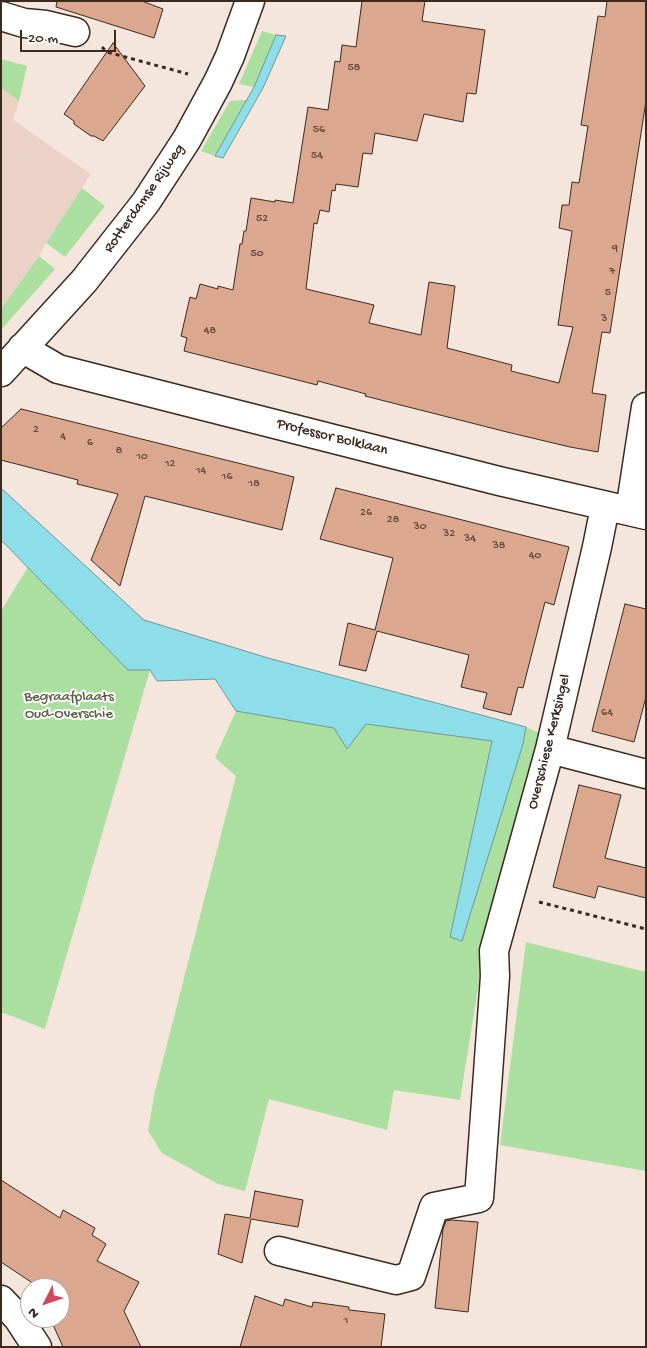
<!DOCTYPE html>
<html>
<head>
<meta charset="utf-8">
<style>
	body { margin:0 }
	#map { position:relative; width:647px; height:1348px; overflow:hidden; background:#f4e5dd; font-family:"Gochi Hand",sans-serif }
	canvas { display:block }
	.frame { position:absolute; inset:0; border:2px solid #3b2a1e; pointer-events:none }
	.north { position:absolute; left:20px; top:1278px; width:50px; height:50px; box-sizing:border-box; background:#fff; border:1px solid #b1aaa5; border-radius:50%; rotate:229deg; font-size:14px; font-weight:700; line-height:20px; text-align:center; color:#3b2a1e }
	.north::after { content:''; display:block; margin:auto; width:18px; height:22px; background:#d1495b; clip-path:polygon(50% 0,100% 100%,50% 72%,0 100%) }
	.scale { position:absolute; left:20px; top:30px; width:96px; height:22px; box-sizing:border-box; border:2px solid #3b2a1e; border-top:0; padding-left:6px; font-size:15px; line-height:18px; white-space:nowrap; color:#3b2a1e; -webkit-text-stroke:4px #fff; paint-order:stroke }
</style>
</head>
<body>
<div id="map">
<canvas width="647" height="1348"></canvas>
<div class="frame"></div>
<div class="north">N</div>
<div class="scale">20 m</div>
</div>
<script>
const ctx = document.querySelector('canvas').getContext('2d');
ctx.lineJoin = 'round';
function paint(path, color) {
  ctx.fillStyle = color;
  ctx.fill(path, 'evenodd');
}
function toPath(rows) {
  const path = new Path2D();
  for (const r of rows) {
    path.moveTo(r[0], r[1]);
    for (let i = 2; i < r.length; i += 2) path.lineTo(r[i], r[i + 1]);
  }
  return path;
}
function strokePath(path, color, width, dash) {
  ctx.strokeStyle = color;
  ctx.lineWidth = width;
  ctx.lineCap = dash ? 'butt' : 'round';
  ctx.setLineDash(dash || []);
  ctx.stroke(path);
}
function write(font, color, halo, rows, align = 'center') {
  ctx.font = font + ' "Gochi Hand",sans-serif';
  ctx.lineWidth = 4;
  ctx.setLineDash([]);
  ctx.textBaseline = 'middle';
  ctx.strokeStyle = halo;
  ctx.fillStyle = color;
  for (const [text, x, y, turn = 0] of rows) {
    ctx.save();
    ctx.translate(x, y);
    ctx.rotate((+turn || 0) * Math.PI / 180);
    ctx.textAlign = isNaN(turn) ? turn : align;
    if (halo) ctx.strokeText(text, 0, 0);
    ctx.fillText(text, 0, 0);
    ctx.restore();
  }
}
const built = toPath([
	[1,88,19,101,13,120,91,174,46,243,39,256,1,309]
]);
const green = toPath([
	[262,31,276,35,254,87,239,84],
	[1,59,27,66,19,101,1,88],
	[242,100,247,100,215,156,201,151,230,101],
	[82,188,105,206,65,257,46,243],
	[39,256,55,269,1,330,1,309],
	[28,567,128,670,150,670,45,1029,1,1012,1,611],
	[236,711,334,728,366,724,493,741,450,936,523,744,526,727,539,733,487,932,460,1100,394,1090,387,1130,269,1099,245,1191,218,1184,162,1153,148,1131,155,1091,236,776,215,758],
	[526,942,646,972,646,1171,500,1145]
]);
const water = toPath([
	[276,35,286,36,263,88,223,158,215,156,254,87,276,35],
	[1,488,144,620,268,658,526,727,523,744,462,941,450,937,492,741,366,724,347,749,334,728,236,711,215,679,157,681,150,670,128,670,1,540,1,488]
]);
const building = toPath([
	[57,1,142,1,163,9,154,38,56,7,57,1],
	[362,1,425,1,422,21,485,30,476,94,467,93,463,122,424,114,417,141,375,133,372,154,363,153,358,187,336,184,335,191,332,190,329,212,320,210,317,224,314,223,306,289,374,305,369,323,421,335,429,282,455,286,447,348,512,365,511,371,559,383,573,327,558,325,572,231,559,228,562,205,569,205,572,182,579,183,588,126,581,125,598,16,605,17,607,1,646,1,646,101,610,333,602,332,592,393,606,395,598,452,570,447,507,432,365,396,366,394,318,381,317,385,184,351,187,338,181,336,190,297,196,299,200,284,218,289,218,286,233,290,240,244,242,244,244,231,246,231,251,198,275,202,275,200,293,203,308,107,328,110,335,61,340,62,342,45,356,47,362,1],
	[113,43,145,86,103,141,94,136,91,136,74,124,74,121,64,114,113,43],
	[21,409,294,477,282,530,145,496,120,586,91,560,118,494,77,484,78,480,1,460,1,428,21,409],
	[336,488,569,547,554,605,545,602,523,688,518,687,511,715,483,708,487,693,461,687,469,655,377,631,366,671,339,665,348,623,375,630,393,558,320,539,336,488],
	[625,604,646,609,646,697,634,742,592,731,625,604],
	[579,785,621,795,605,858,646,868,646,898,598,886,595,898,553,887,579,785],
	[1,1180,60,1218,63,1210,95,1228,92,1235,106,1244,97,1261,139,1282,124,1311,141,1347,63,1347,50,1318,60,1318,60,1288,40,1288,1,1262,1,1180],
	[255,1191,303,1200,298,1227,251,1219,242,1263,218,1254,225,1214,250,1218,255,1191],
	[451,1220,478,1222,468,1312,435,1308,443,1229,446,1221,451,1220],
	[255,1296,283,1306,285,1299,312,1307,313,1302,349,1307,349,1310,385,1314,381,1347,240,1347,255,1296]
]);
const path = toPath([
	[102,47,107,52,188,74],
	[539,902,646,929]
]);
const minor = toPath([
	[1,16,24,23,46,25,75,32],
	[22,348,58,369,499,481,646,515],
	[1,372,84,281,146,202,187,139,218,82,230,56,250,1],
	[630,511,646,407],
	[550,749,646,774],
	[279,1251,396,1280,411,1276,434,1207,479,1198,495,976,494,951,550,749,597,547,605,507],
	[1,1300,18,1318,37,1347]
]);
const numberNames = [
	["58",354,68],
	["56",319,130],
	["54",317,156],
	["52",262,219],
	["9",615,249],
	["50",257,254],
	["7",612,272],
	["5",608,293],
	["3",604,319],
	["48",210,331],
	["2",36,430],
	["4",63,437],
	["6",90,443],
	["8",119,451],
	["10",142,457],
	["12",170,464],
	["14",201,471],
	["16",227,477],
	["18",254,484],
	["26",366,513],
	["28",393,520],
	["30",420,527],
	["32",449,534],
	["34",470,539],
	["38",499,546],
	["40",535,556],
	["64",607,713],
	["1",346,1321]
];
const streetNames = [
	["Rotterdamse Rijweg",145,199,-55],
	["Professor Bolklaan",332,438,14],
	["Overschiese Kerksingel",550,742,-76]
];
const parkNames = [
	["Begraafplaats",69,698],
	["Oud-Overschie",69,715]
];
paint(built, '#ecd2c6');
paint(green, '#abdfa0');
paint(water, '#8edee9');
strokePath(water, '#6d9698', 1);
paint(building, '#dba78f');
strokePath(building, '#3b2a1e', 1);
strokePath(minor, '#3b2a1e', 31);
strokePath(path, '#3b2a1e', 3, [4, 4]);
strokePath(minor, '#fff', 28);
write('12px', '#63493a', null, numberNames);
write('15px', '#3b2a1e', '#fff', streetNames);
write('15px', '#5d6045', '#fff', parkNames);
</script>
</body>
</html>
